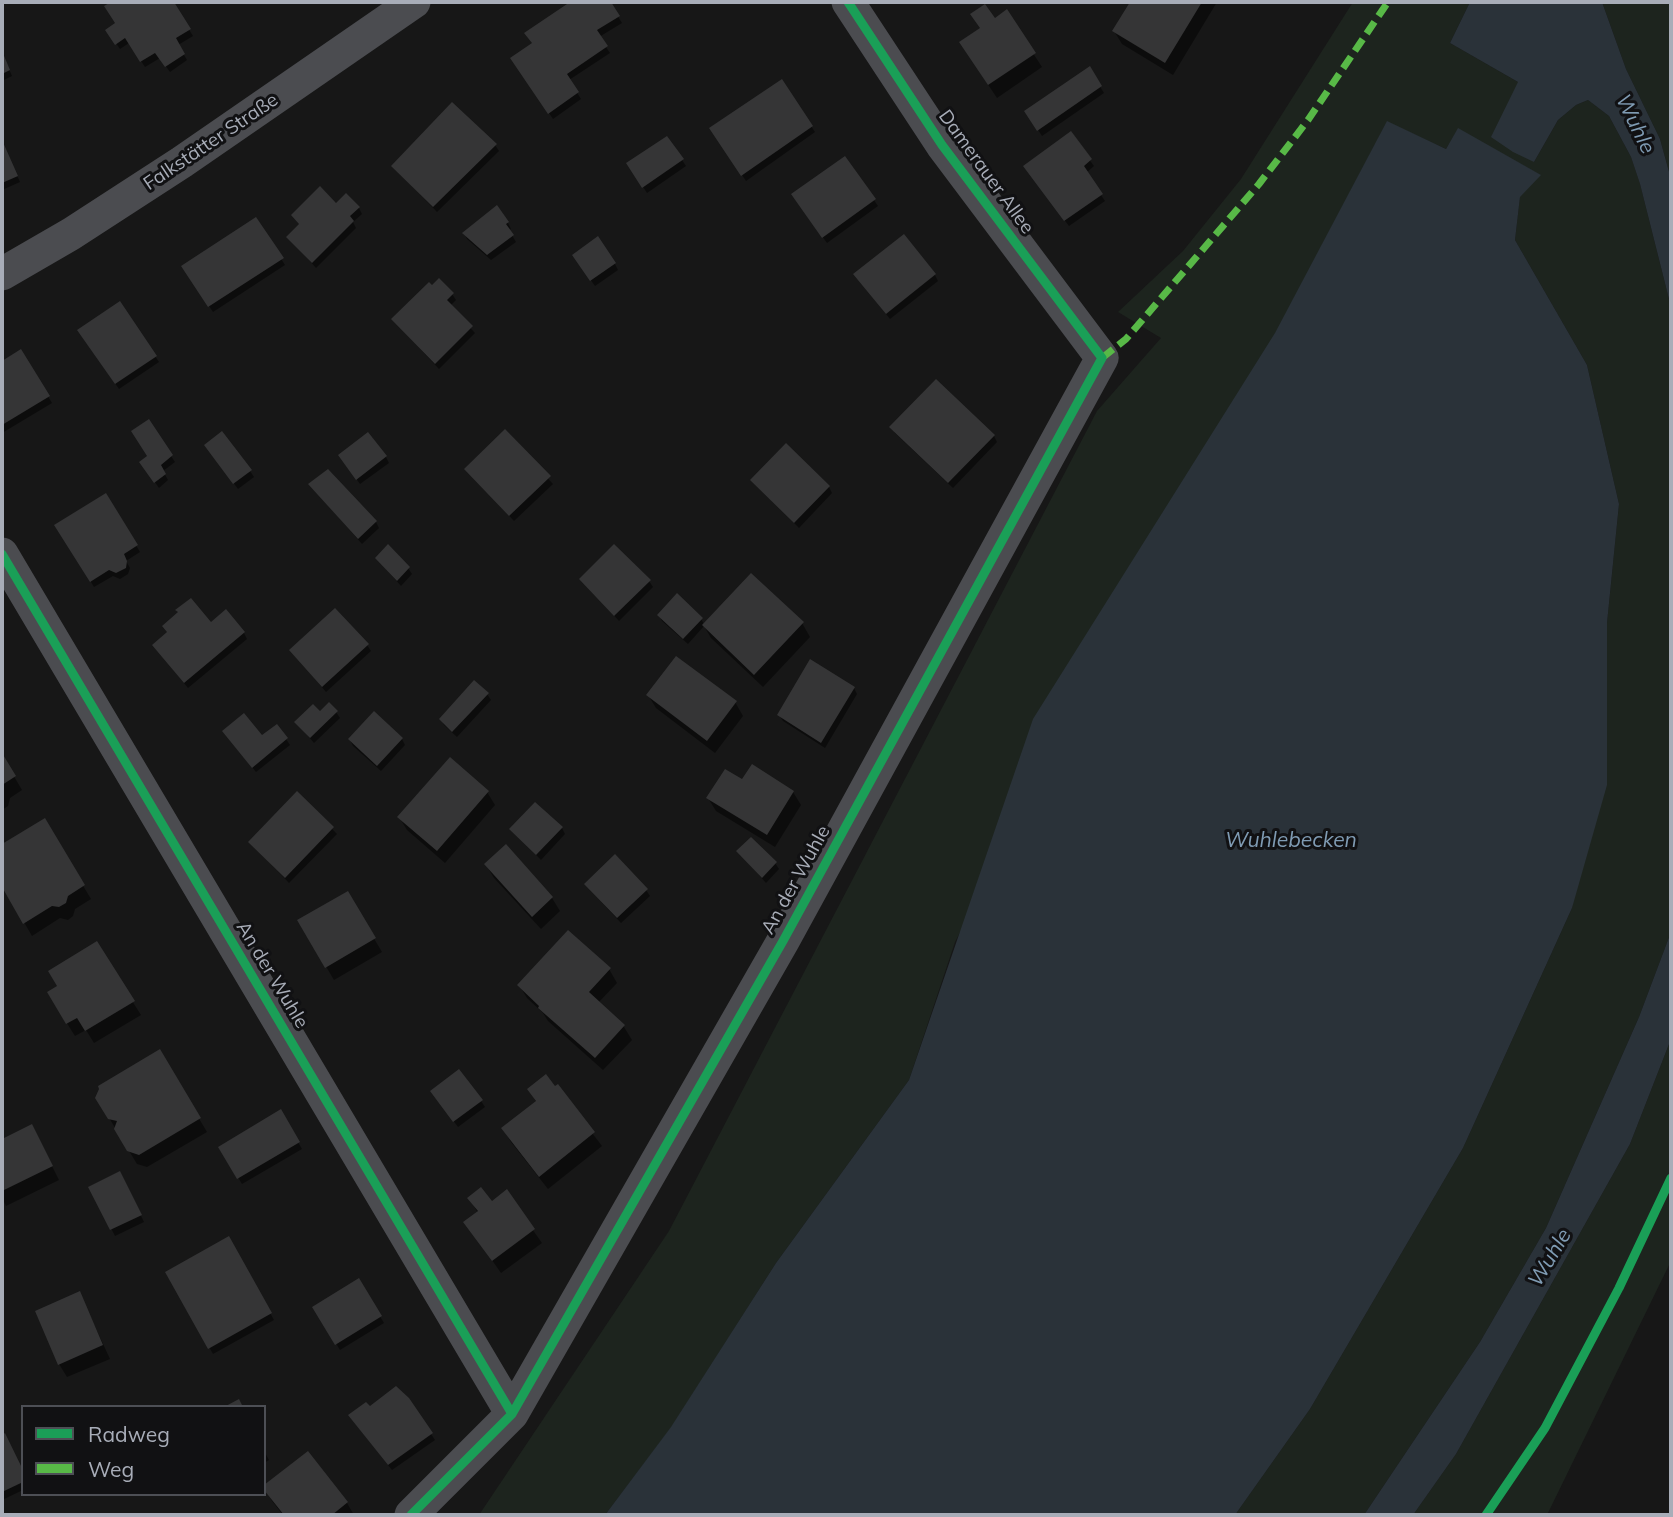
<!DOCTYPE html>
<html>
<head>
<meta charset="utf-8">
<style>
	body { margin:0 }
	#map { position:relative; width:1673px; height:1517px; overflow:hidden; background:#171717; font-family:Mulish,sans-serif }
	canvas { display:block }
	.frame { position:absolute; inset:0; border:4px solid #a8adb8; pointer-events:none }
	.legend { position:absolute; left:21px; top:1405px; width:245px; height:91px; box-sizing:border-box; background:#111113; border:2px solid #4d4f55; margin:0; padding:9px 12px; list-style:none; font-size:21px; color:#a8adb8 }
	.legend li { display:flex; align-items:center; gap:14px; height:35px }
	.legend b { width:35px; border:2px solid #4d4f55 }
</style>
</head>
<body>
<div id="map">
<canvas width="1673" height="1517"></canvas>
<div class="frame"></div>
<ul class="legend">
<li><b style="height:9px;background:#1a9f57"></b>Radweg</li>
<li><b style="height:9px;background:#58b947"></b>Weg</li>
</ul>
</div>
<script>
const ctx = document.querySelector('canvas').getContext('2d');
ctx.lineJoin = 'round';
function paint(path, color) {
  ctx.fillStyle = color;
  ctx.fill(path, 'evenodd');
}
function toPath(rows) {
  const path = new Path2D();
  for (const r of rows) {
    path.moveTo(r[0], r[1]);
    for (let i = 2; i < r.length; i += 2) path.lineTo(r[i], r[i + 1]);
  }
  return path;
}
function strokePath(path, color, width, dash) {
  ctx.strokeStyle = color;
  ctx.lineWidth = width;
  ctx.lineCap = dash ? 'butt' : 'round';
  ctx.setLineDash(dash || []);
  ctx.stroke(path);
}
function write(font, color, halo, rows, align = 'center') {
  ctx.font = font + ' Mulish,sans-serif';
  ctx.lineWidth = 6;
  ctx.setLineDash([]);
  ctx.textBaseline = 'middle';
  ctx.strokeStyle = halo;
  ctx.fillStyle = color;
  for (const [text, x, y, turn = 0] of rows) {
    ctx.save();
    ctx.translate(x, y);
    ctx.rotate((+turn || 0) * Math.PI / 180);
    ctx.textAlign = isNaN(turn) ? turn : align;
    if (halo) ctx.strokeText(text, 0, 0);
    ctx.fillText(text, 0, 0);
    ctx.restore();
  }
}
const green = toPath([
	[1353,2,1470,2,1450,43,1518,82,1534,162,1558,120,1576,105,1588,100,1609,116,1631,157,1640,184,1671,307,1671,932,1639,1017,1546,1228,1480,1342,1364,1515,1235,1515,1310,1409,1463,1148,1572,908,1607,623,1619,504,1587,365,1515,240,1520,196,1540,175,1458,129,1446,149,1387,122,955,942,909,1080,776,1263,671,1428,605,1515,479,1515,669,1231,1097,411,1161,338,1118,312,1183,251,1241,179],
	[1602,2,1671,2,1671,179,1660,139,1626,69],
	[1671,1039,1671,1261,1547,1515,1413,1515,1456,1454,1630,1144]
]);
const water = toPath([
	[1470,2,1602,2,1626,69,1660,139,1671,179,1671,307,1640,184,1631,157,1609,116,1588,100,1576,105,1558,120,1534,162,1513,152,1491,137,1518,82,1450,43],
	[1387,121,1446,149,1458,128,1541,175,1520,197,1515,240,1587,365,1619,504,1607,623,1607,785,1572,908,1463,1148,1310,1409,1235,1515,605,1515,671,1427,776,1263,909,1080,1033,719,1275,333],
	[1671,932,1671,1039,1630,1144,1456,1454,1413,1515,1364,1515,1480,1342,1546,1228,1639,1017]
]);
const shadow = toPath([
	[114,2,172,2,193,36,178,45,187,60,170,72,160,58,145,67,129,43,120,49,111,36,117,24,106,6],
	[573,2,609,2,622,23,599,37,610,53,569,80,581,99,553,119,516,64,533,44,527,33],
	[1132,2,1217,2,1173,75,1122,44,1114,31],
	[1006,12,1042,67,997,98,969,56,994,21],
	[2,53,12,76,2,81],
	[1089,69,1104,93,1042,136,1026,111],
	[811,126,815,132,746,181,715,134],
	[1070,134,1094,166,1086,173,1105,201,1069,226,1029,173],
	[2,142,20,182,2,190],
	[495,145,499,151,437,212,393,166],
	[845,158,878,206,827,243,797,201],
	[682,160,686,166,647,193,628,164],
	[336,205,359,208,362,214,353,222,356,228,316,268,289,237],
	[497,208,508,223,511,229,509,230,516,242,491,260,467,239,464,233],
	[256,219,285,265,213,312,187,273],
	[578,262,615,264,618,270,595,286],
	[935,275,938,281,890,319,859,280],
	[452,294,456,300,450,306,475,333,439,369,393,320],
	[83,336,155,356,159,362,119,389],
	[21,352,52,403,2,433,2,363],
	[148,421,175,462,163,471,168,480,159,488,145,468,149,456],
	[892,427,994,436,997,442,953,488,895,433],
	[505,432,553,484,514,521,466,469],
	[210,451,250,471,254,477,238,489],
	[386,457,389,463,360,484,344,462],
	[752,480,829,487,832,493,799,528],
	[310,485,376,522,379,528,362,544],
	[106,495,140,552,126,561,130,568,128,574,120,579,113,576,94,587,57,525],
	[377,559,408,568,412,574,401,586],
	[581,579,649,581,653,587,619,621],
	[659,615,701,619,704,624,802,623,810,637,763,687,711,638,704,626,688,644,662,621],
	[211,624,244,633,247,639,188,688,158,651],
	[367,645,371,651,326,692,291,650],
	[854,688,857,694,825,748,783,721,779,715],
	[487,694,491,700,457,737,444,725,441,719],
	[648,695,735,702,743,716,715,753,656,708],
	[336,712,340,718,314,743,296,722],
	[228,737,286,739,290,745,256,772],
	[402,739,405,745,381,771,353,746,350,740],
	[2,756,22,790,10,798,8,806,2,810],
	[743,781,793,792,801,805,775,847,716,811,708,798],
	[487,792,495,805,445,863,407,830,399,817],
	[297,793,337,834,289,883,250,842],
	[44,821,91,899,75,909,73,916,68,920,60,918,32,936,2,884,2,846],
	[562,828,565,834,541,860,511,829],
	[506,847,552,898,560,911,541,929,494,878,486,865],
	[739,852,775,863,779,869,766,883],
	[590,890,646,890,650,896,621,923],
	[347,893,382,952,334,980,299,921],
	[96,944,141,1015,94,1043,86,1030,75,1036,56,1006,59,986],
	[609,969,617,983,598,1003,624,1027,632,1040,603,1070,548,1021,543,1013,527,998,519,985],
	[159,1051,207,1132,147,1167,137,1164,97,1098],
	[557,1087,602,1146,548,1189,511,1142,503,1129,537,1103,529,1090,555,1089],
	[436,1097,481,1101,485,1107,458,1127],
	[280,1112,302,1149,242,1184,220,1147],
	[32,1126,59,1180,6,1206,2,1198,2,1141],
	[123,1179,144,1222,115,1236,90,1187],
	[506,1192,542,1243,501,1273,466,1223,478,1213,469,1198,492,1203],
	[228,1238,274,1320,213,1354,167,1272],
	[358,1280,384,1323,340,1350,314,1307],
	[80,1294,110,1359,67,1377,59,1364],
	[354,1422,431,1434,435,1440,392,1470],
	[4,1435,23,1473,23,1490,2,1500,2,1437],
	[264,1451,269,1460,264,1463],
	[307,1453,347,1503,354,1515,283,1515,272,1501,264,1487]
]);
const building = toPath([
	[111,2,174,2,191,29,176,38,185,54,165,67,155,53,140,62,125,38,115,45,105,30,115,23,104,6],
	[570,2,611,2,620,16,597,30,608,46,567,74,579,92,548,114,510,58,532,43,524,33],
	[1130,2,1202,2,1165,63,1112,31],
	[985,4,995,18,1007,9,1036,53,988,85,959,42,980,28,970,14],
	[2,51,10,70,2,74],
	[1090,66,1102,86,1037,131,1024,111],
	[782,79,813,126,741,176,709,128],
	[452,102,497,144,433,207,391,166],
	[1071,131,1092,159,1084,166,1103,194,1064,221,1023,166],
	[667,136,684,159,642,188,626,163],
	[2,140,18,176,2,183],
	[845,156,876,199,822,238,791,194],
	[320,186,336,203,346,193,360,207,350,216,354,221,312,263,286,237,299,224,291,215],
	[497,205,509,222,506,224,514,235,487,255,462,233],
	[256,217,284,258,208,307,181,266],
	[904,234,936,274,886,314,853,274],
	[598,236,616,263,590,281,572,255],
	[439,278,454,293,447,300,473,326,435,364,391,319,429,282,432,285],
	[120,301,157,356,115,384,77,330],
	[21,349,50,396,2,425,2,361],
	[936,379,995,435,948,483,889,427],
	[149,419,173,455,161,465,166,474,154,483,139,462,147,456,131,431],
	[505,429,551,476,509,516,464,469],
	[222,431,252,470,233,484,204,445],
	[368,432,387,456,356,480,338,455],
	[786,443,830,486,794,523,750,480],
	[328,469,377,521,358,539,308,484],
	[106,493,138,545,124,554,127,561,126,568,116,573,109,570,90,582,54,525],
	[388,544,410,567,397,581,375,558],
	[614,544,651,580,614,616,579,579],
	[751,573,804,622,754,675,702,625],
	[677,593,703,618,683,639,657,615],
	[191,598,211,622,226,609,245,632,184,683,152,645,167,632,162,626,178,612,175,610],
	[335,608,369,644,322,687,289,650],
	[676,656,737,701,707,741,646,695],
	[810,659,855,687,821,743,777,715],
	[474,680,489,693,452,732,439,719],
	[329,702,338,711,310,738,294,722,313,704,320,711],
	[374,711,403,738,377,766,348,739],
	[244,713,262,735,277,724,288,738,252,768,222,731],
	[2,753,16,776,2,785],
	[450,757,489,791,437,851,397,817],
	[752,764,794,791,767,835,706,798,725,769,742,779],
	[297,791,334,827,285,878,248,842],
	[535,802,563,827,536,855,509,829],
	[45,818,85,885,68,896,66,903,59,907,52,906,23,924,2,887,2,844],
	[751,837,777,862,762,878,736,851],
	[506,844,553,897,532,917,484,864],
	[615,854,648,889,617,918,584,884],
	[348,891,376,938,325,968,297,920],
	[568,930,611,968,589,992,625,1025,595,1058,538,1008,539,1006,517,985],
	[97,941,135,1001,85,1031,77,1018,66,1024,47,992,57,986,48,971],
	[160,1049,201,1118,139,1155,127,1151,114,1129,117,1121,108,1119,95,1098,99,1089,98,1086],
	[459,1069,483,1100,453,1122,430,1091],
	[546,1074,555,1086,558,1084,595,1132,539,1177,501,1128,536,1101,527,1089],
	[281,1109,300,1142,237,1179,218,1147],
	[32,1124,53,1166,2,1191,2,1139],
	[120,1171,142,1215,110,1230,88,1187],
	[481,1187,492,1201,507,1189,535,1229,492,1261,463,1222,478,1211,467,1198],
	[229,1236,272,1313,208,1349,165,1272],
	[359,1278,382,1316,335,1345,312,1307],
	[80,1291,103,1345,58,1365,35,1311],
	[396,1386,409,1398,433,1433,388,1465,348,1415,366,1402,370,1406],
	[239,1399,243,1407,224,1407],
	[5,1433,23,1470,23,1482,2,1492,2,1435],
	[308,1451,348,1502,332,1515,284,1515,264,1490,264,1485]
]);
const minor = toPath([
	[2,274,71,234,182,162,414,2],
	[2,554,512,1414],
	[411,1515,512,1414,783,941,1102,358,942,145,848,2]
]);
const quiet = toPath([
	[1102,358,1126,339,1259,184,1308,120,1388,2]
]);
const cycleway = toPath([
	[2,554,512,1414],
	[411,1515,512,1414,783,941,1102,358,942,145,848,2],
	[1486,1515,1545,1428,1619,1288,1671,1178]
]);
const streetNames = [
	["Falkstätter Straße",211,142,-34],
	["Damerauer Allee",986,172,54],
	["An der Wuhle",796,880,-61],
	["An der Wuhle",272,975,59]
];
const waterNames = [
	["Wuhle",1635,124,64],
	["Wuhlebecken",1291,841],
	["Wuhle",1550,1258,-59]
];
paint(green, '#1d241e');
paint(water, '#2a3239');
paint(shadow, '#0007');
paint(building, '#353536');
strokePath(minor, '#4b4c50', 33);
strokePath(quiet, '#58b947', 7, [14, 7]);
strokePath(cycleway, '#1a9f57', 9);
write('19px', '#a8adb8', '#111113', streetNames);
write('italic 21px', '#7f9bb3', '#111113', waterNames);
</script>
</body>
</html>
